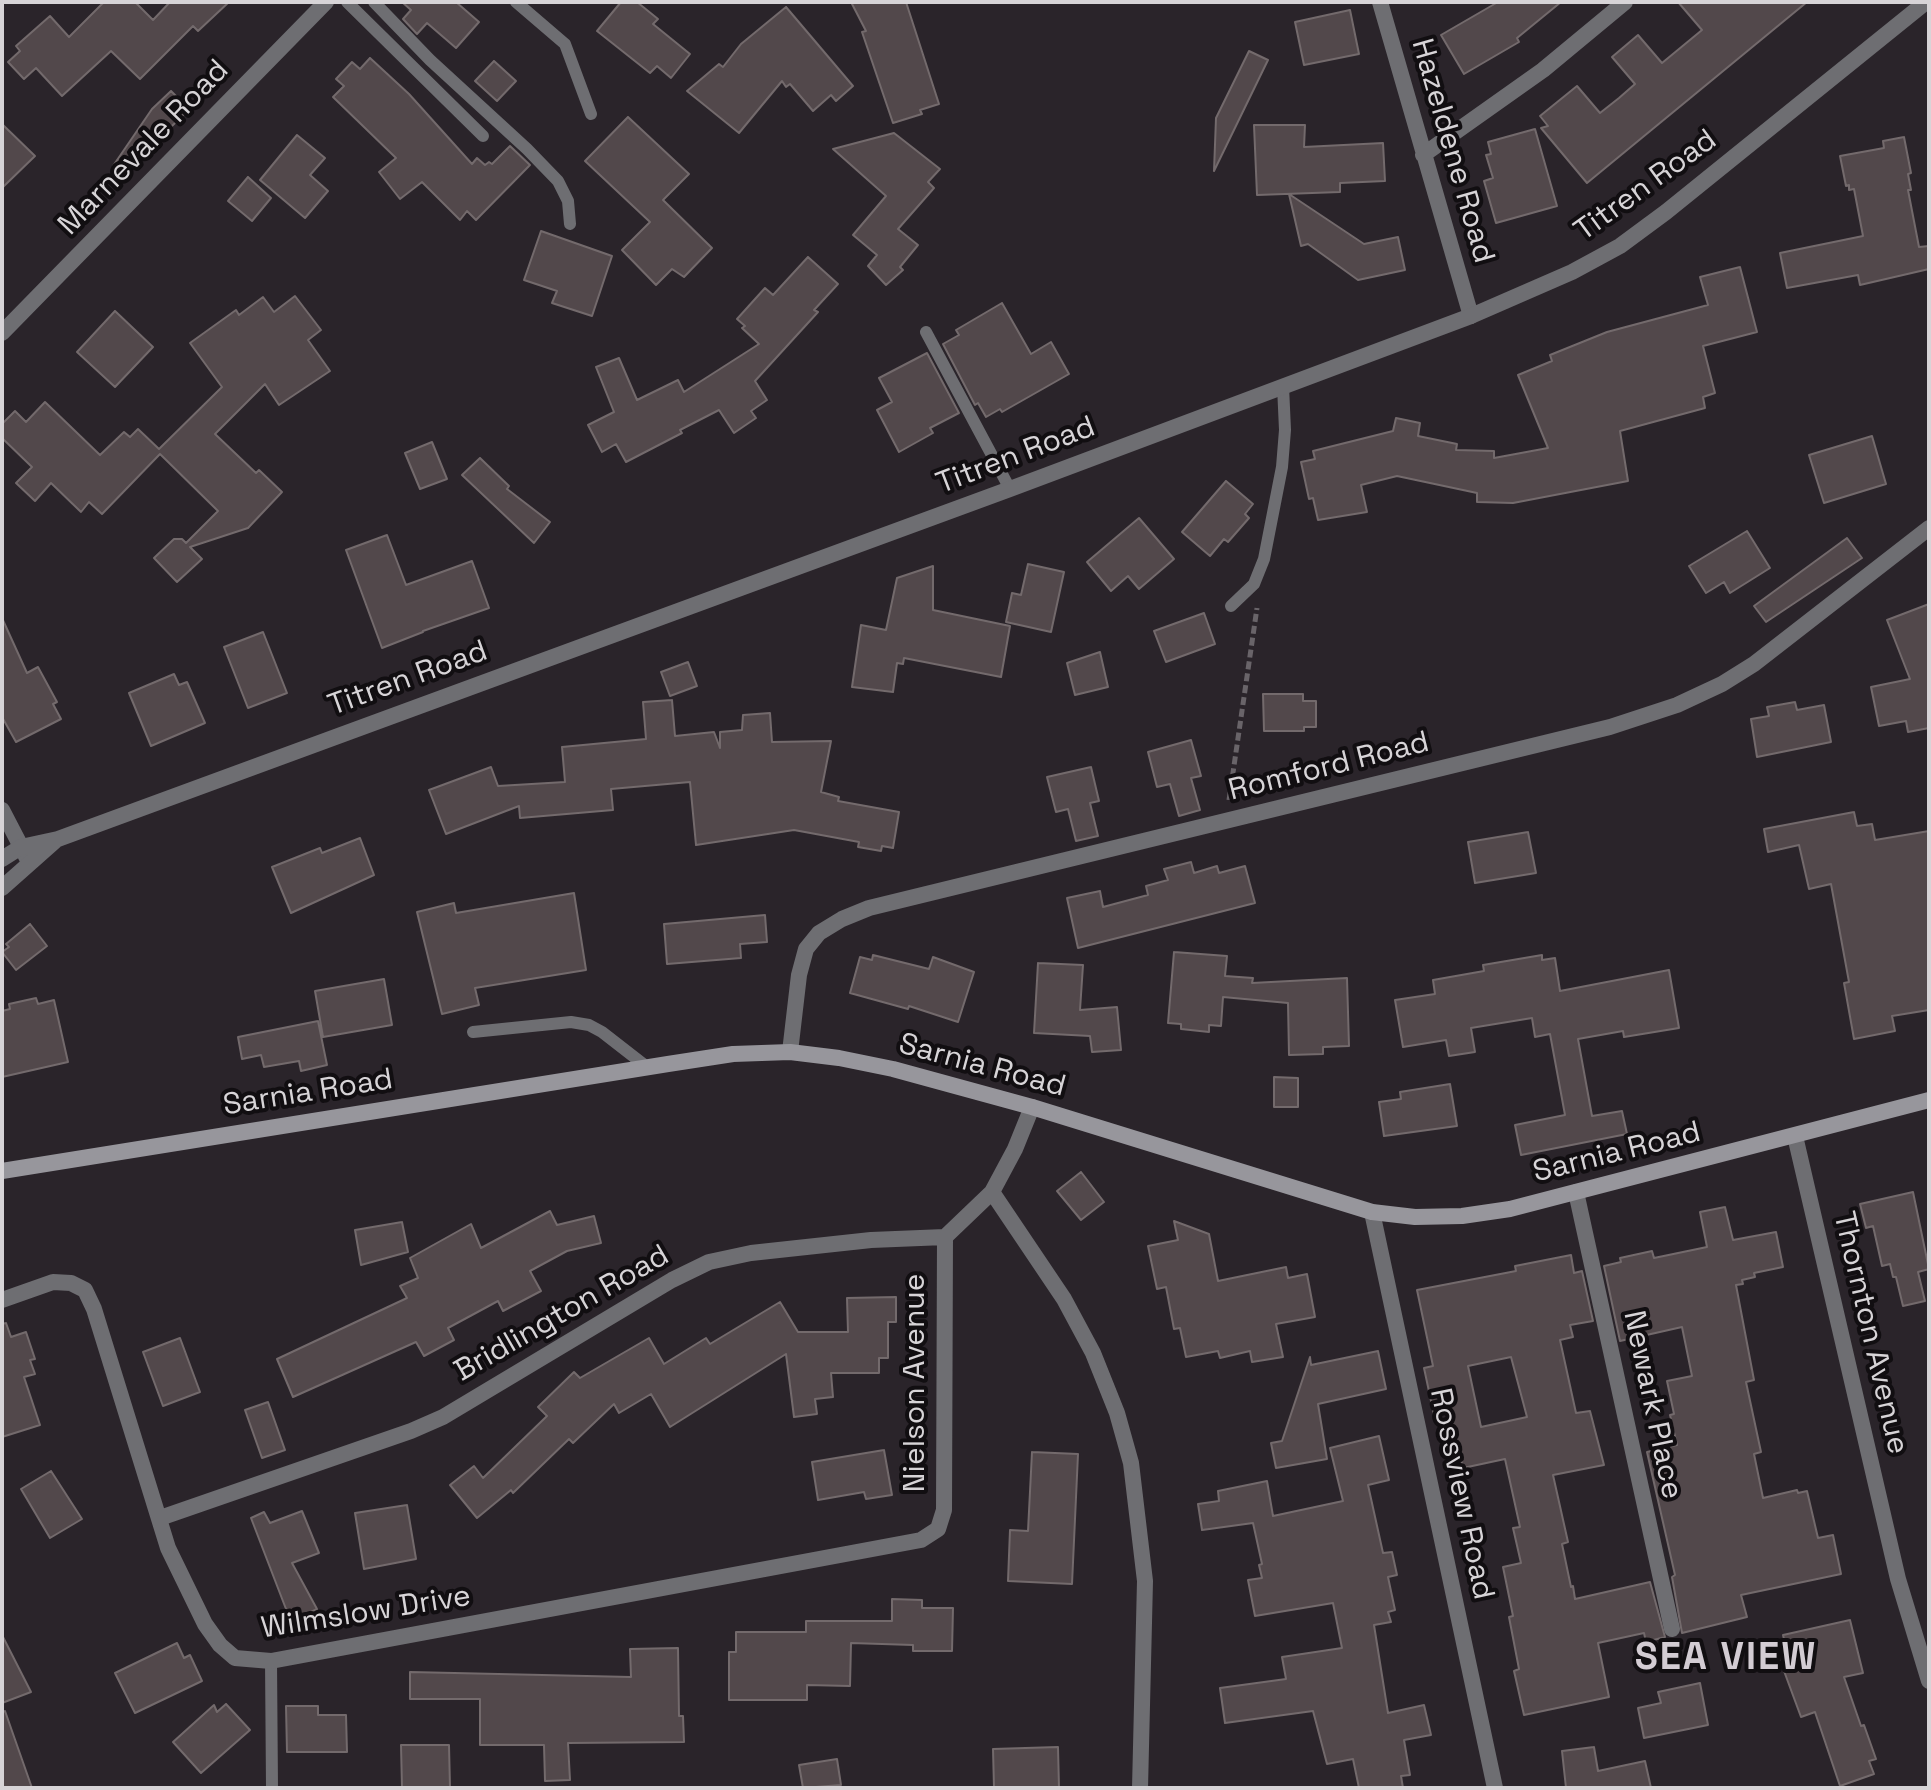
<!DOCTYPE html>
<html>
<head>
<meta charset="utf-8">
<style>
	body { margin:0 }
	#map { position:relative; width:1931px; height:1790px; overflow:hidden; background:#2a242a; font-family:"Space Grotesk",sans-serif }
	canvas { display:block }
	.frame { position:absolute; inset:0; border:4px solid #d7d4d7; pointer-events:none }
</style>
</head>
<body>
<div id="map">
<canvas width="1931" height="1790"></canvas>
<div class="frame"></div>
</div>
<script>
const ctx = document.querySelector('canvas').getContext('2d');
ctx.lineJoin = 'round';
function paint(path, color) {
  ctx.fillStyle = color;
  ctx.fill(path, 'evenodd');
}
function toPath(rows) {
  const path = new Path2D();
  for (const r of rows) {
    path.moveTo(r[0], r[1]);
    for (let i = 2; i < r.length; i += 2) path.lineTo(r[i], r[i + 1]);
  }
  return path;
}
function strokePath(path, color, width, dash) {
  ctx.strokeStyle = color;
  ctx.lineWidth = width;
  ctx.lineCap = dash ? 'butt' : 'round';
  ctx.setLineDash(dash || []);
  ctx.stroke(path);
}
function write(font, color, halo, rows, align = 'center') {
  ctx.font = font + ' "Space Grotesk",sans-serif';
  ctx.lineWidth = 8;
  ctx.setLineDash([]);
  ctx.textBaseline = 'middle';
  ctx.strokeStyle = halo;
  ctx.fillStyle = color;
  for (const [text, x, y, turn = 0] of rows) {
    ctx.save();
    ctx.translate(x, y);
    ctx.rotate((+turn || 0) * Math.PI / 180);
    ctx.textAlign = isNaN(turn) ? turn : align;
    if (halo) ctx.strokeText(text, 0, 0);
    ctx.fillText(text, 0, 0);
    ctx.restore();
  }
}
const building = toPath([
	[104,2,135,2,153,20,170,2,229,2,198,31,193,26,140,79,111,51,62,96,36,68,24,79,8,62,20,51,16,46,50,16,69,37,104,2],
	[402,2,456,2,479,22,456,48,427,23,417,34,403,19,411,10,402,2],
	[621,2,637,2,658,19,653,24,690,54,671,78,657,66,650,73,597,31,621,2],
	[851,2,906,2,939,104,920,110,922,114,893,123,862,32,866,31,851,2],
	[1498,2,1561,2,1517,38,1519,42,1464,74,1441,35,1498,2],
	[1678,2,1807,2,1587,183,1541,128,1548,126,1540,116,1577,86,1600,113,1619,98,1635,84,1612,57,1638,35,1662,63,1702,30,1678,2],
	[786,7,853,86,836,101,831,95,813,111,790,84,786,87,782,81,739,133,687,91,719,64,723,67,741,44,786,7],
	[1350,10,1359,54,1304,65,1295,22,1350,10],
	[1249,51,1268,60,1214,171,1216,118,1249,51],
	[370,58,409,94,472,164,477,158,485,165,489,162,492,164,510,146,530,165,476,220,467,211,460,220,422,182,400,199,379,172,396,158,333,97,344,86,336,79,352,62,360,69,370,58],
	[494,61,516,81,497,101,475,81,494,61],
	[171,91,189,109,168,130,170,133,149,155,145,152,123,174,113,166,152,109,171,91],
	[628,117,689,174,663,200,712,248,684,277,672,269,656,285,622,250,650,222,585,161,628,117],
	[2,124,35,156,2,188,2,124],
	[1254,125,1305,125,1304,147,1383,143,1385,181,1340,183,1340,192,1257,195,1254,125],
	[1535,129,1557,206,1496,223,1484,181,1493,178,1486,155,1491,154,1488,142,1535,129],
	[894,133,940,169,928,182,934,188,898,229,918,245,900,267,903,270,886,285,868,266,877,255,853,235,886,196,833,149,894,133],
	[297,135,325,158,310,175,328,191,305,218,260,180,297,135],
	[1904,137,1911,173,1908,174,1911,190,1908,190,1919,247,1929,246,1929,269,1860,285,1858,275,1787,288,1780,253,1863,236,1854,189,1849,190,1849,185,1846,186,1840,156,1884,148,1883,141,1904,137],
	[248,177,271,198,252,221,228,201,248,177],
	[1289,194,1364,244,1398,237,1405,270,1358,280,1308,244,1301,246,1289,194],
	[541,231,612,256,592,316,552,303,557,291,524,280,541,231],
	[808,257,838,284,814,310,818,312,755,381,767,400,751,411,756,418,734,433,719,410,680,430,682,433,626,462,616,444,602,452,588,425,614,412,596,367,619,358,637,400,678,380,684,392,759,344,742,328,745,326,737,319,765,288,773,295,808,257],
	[1740,267,1757,332,1703,346,1715,393,1703,397,1705,408,1620,431,1628,481,1513,503,1477,502,1477,493,1397,476,1361,485,1367,512,1318,520,1313,498,1309,499,1301,462,1315,459,1313,451,1393,431,1396,418,1420,423,1418,436,1457,444,1456,450,1494,451,1494,458,1548,448,1518,375,1552,361,1550,355,1607,332,1708,305,1700,277,1740,267],
	[295,296,321,330,308,340,330,371,279,405,265,384,215,434,256,473,259,470,282,492,248,528,190,547,202,559,177,582,154,558,174,539,182,539,186,543,218,511,160,454,102,514,89,502,81,512,51,483,35,501,16,483,32,467,2,438,2,424,15,411,26,422,45,402,100,455,124,432,130,437,138,429,159,449,222,387,190,343,236,310,239,315,263,297,274,312,295,296],
	[1002,303,1031,354,1051,342,1069,374,1002,412,1000,409,986,417,978,403,975,405,943,344,959,335,956,330,1002,303],
	[115,311,153,347,115,387,77,352,115,311],
	[927,353,959,413,930,428,933,433,899,452,877,410,892,402,879,378,927,353],
	[1872,436,1886,484,1824,503,1809,455,1872,436],
	[432,442,447,479,420,489,405,453,432,442],
	[480,458,509,486,507,489,550,522,534,543,462,475,480,458],
	[1226,481,1253,504,1245,514,1249,518,1228,542,1224,539,1210,556,1182,532,1226,481],
	[1139,518,1174,559,1139,589,1128,576,1111,591,1087,562,1139,518],
	[1747,531,1770,568,1730,593,1724,582,1706,593,1689,566,1747,531],
	[387,535,406,585,472,561,489,608,423,631,423,632,382,648,346,550,387,535],
	[1847,538,1862,558,1766,622,1754,606,1847,538],
	[1028,564,1064,572,1051,632,1006,622,1012,593,1021,595,1028,564],
	[933,566,933,610,1010,626,1001,677,904,658,903,664,897,663,893,692,852,687,861,625,886,630,897,578,933,566],
	[1929,604,1929,728,1908,732,1906,721,1879,726,1871,687,1910,679,1887,620,1929,604],
	[1204,613,1215,644,1166,662,1154,631,1204,613],
	[2,618,27,673,38,667,57,702,53,704,61,719,16,742,2,717,2,618],
	[263,632,287,693,248,708,224,647,263,632],
	[1100,652,1108,687,1075,695,1067,663,1100,652],
	[688,662,697,686,670,696,661,672,688,662],
	[174,674,179,685,187,682,205,723,151,746,129,693,174,674],
	[1263,694,1303,694,1303,701,1316,701,1316,727,1304,727,1304,731,1264,731,1263,694],
	[672,700,675,736,714,732,720,748,720,732,742,730,743,715,770,713,772,742,831,741,821,792,839,797,838,801,899,812,893,848,882,846,881,851,858,847,859,842,794,830,696,845,690,782,611,789,613,810,520,818,519,806,446,834,429,790,491,767,498,786,565,782,562,747,646,739,643,702,672,700],
	[1795,702,1797,710,1824,705,1831,742,1757,757,1751,719,1769,716,1767,707,1795,702],
	[1191,740,1201,776,1191,778,1200,810,1179,816,1170,784,1157,787,1148,752,1191,740],
	[1091,767,1099,801,1090,803,1098,836,1076,841,1068,809,1056,812,1047,777,1091,767],
	[1854,812,1857,826,1872,824,1875,840,1929,831,1929,1010,1892,1016,1895,1031,1854,1039,1844,983,1849,982,1831,884,1809,889,1799,845,1768,852,1764,829,1854,812],
	[1528,832,1536,873,1475,883,1468,842,1528,832],
	[360,838,374,875,291,913,272,867,320,848,322,853,360,838],
	[1191,862,1194,873,1217,866,1219,873,1245,866,1255,903,1078,948,1067,898,1100,891,1103,907,1148,895,1146,886,1168,880,1164,869,1191,862],
	[574,893,586,970,475,988,479,1005,442,1014,417,912,454,903,456,913,574,893],
	[765,915,767,942,740,944,741,958,667,964,664,924,765,915],
	[30,924,47,946,16,970,2,952,9,947,6,944,30,924],
	[1174,952,1227,956,1225,976,1253,978,1252,983,1347,978,1349,1046,1323,1047,1323,1054,1289,1055,1288,1003,1223,997,1221,1026,1209,1025,1209,1032,1181,1029,1181,1024,1168,1023,1174,952],
	[873,955,929,969,933,957,974,972,958,1022,909,1006,908,1009,850,993,860,957,872,960,873,955],
	[1542,955,1542,960,1555,958,1560,991,1669,970,1679,1028,1624,1037,1623,1031,1578,1039,1592,1116,1622,1111,1627,1134,1521,1155,1515,1125,1565,1115,1550,1034,1535,1037,1532,1018,1471,1028,1475,1052,1449,1056,1446,1040,1403,1047,1395,1000,1435,994,1433,980,1484,971,1483,965,1542,955],
	[1038,963,1083,965,1080,1010,1117,1007,1121,1050,1092,1052,1090,1036,1034,1033,1038,963],
	[384,979,392,1025,323,1037,315,991,384,979],
	[36,998,38,1004,54,1000,68,1062,2,1077,2,1011,10,1009,9,1004,36,998],
	[318,1021,327,1065,301,1071,299,1061,264,1067,261,1055,242,1059,238,1037,318,1021],
	[1274,1077,1298,1078,1298,1107,1274,1107,1274,1077],
	[1450,1084,1457,1126,1384,1136,1379,1102,1401,1099,1400,1092,1450,1084],
	[1081,1172,1104,1202,1081,1220,1057,1191,1081,1172],
	[1913,1192,1929,1269,1918,1272,1925,1301,1903,1306,1896,1277,1893,1277,1890,1264,1882,1266,1873,1226,1866,1228,1860,1204,1913,1192],
	[1725,1207,1733,1240,1776,1232,1783,1267,1754,1273,1755,1277,1742,1280,1743,1284,1736,1285,1754,1380,1746,1382,1761,1452,1754,1454,1763,1498,1797,1490,1798,1493,1807,1491,1818,1538,1833,1535,1841,1574,1741,1595,1747,1617,1682,1633,1672,1577,1675,1575,1647,1452,1677,1445,1670,1415,1674,1414,1667,1381,1692,1376,1682,1327,1620,1341,1604,1266,1621,1262,1620,1258,1652,1251,1654,1258,1707,1247,1700,1212,1725,1207],
	[550,1211,557,1225,594,1216,601,1243,567,1251,530,1271,541,1291,503,1311,498,1301,448,1328,454,1340,424,1356,416,1342,293,1397,277,1359,407,1298,400,1286,418,1278,410,1258,471,1224,481,1248,550,1211],
	[1174,1221,1209,1234,1218,1281,1286,1267,1288,1278,1307,1274,1315,1317,1276,1324,1283,1357,1252,1362,1250,1351,1220,1358,1218,1351,1186,1357,1180,1328,1174,1329,1166,1287,1157,1289,1148,1246,1178,1240,1174,1221],
	[402,1222,408,1252,361,1265,355,1230,402,1222],
	[1571,1255,1574,1273,1582,1271,1593,1321,1570,1325,1573,1337,1560,1340,1576,1413,1590,1411,1604,1465,1553,1475,1568,1542,1562,1544,1571,1587,1573,1586,1575,1599,1650,1582,1665,1637,1646,1642,1644,1633,1598,1643,1609,1697,1524,1715,1514,1671,1519,1669,1509,1617,1513,1616,1503,1567,1521,1563,1513,1528,1520,1527,1505,1459,1463,1468,1450,1412,1434,1415,1424,1368,1433,1366,1417,1290,1516,1271,1515,1266,1571,1255],
	[1511,1357,1527,1417,1481,1427,1468,1366,1511,1357],
	[896,1297,896,1322,888,1322,888,1358,879,1358,879,1373,831,1373,833,1397,815,1399,817,1414,794,1417,786,1354,670,1427,651,1394,619,1413,614,1404,573,1443,569,1439,513,1493,511,1490,477,1518,450,1485,474,1466,483,1478,547,1416,538,1407,574,1372,580,1378,649,1338,664,1364,706,1338,710,1344,780,1302,798,1332,848,1332,847,1298,896,1297],
	[6,1323,11,1337,26,1332,35,1359,30,1360,35,1374,24,1377,40,1425,2,1437,2,1324,6,1323],
	[180,1338,200,1392,163,1406,143,1352,180,1338],
	[1378,1351,1386,1389,1318,1404,1327,1459,1276,1468,1271,1443,1282,1441,1310,1357,1311,1365,1378,1351],
	[268,1402,285,1450,262,1458,245,1410,268,1402],
	[1379,1436,1389,1480,1368,1485,1383,1553,1392,1552,1397,1575,1388,1577,1395,1610,1388,1612,1391,1622,1374,1625,1388,1713,1424,1705,1431,1735,1404,1740,1410,1775,1401,1776,1403,1788,1359,1788,1353,1759,1327,1764,1313,1711,1225,1723,1220,1688,1286,1679,1282,1657,1342,1648,1333,1603,1255,1616,1248,1580,1262,1578,1259,1565,1262,1564,1253,1523,1202,1530,1198,1504,1219,1501,1218,1491,1267,1481,1273,1516,1343,1501,1330,1448,1379,1436],
	[884,1450,892,1495,866,1499,864,1492,818,1500,812,1462,884,1450],
	[1032,1452,1078,1454,1072,1584,1008,1581,1010,1530,1028,1531,1032,1452],
	[51,1471,82,1519,50,1538,21,1489,51,1471],
	[407,1505,416,1559,364,1569,355,1513,407,1505],
	[302,1511,319,1553,292,1563,317,1609,291,1622,251,1518,264,1512,270,1523,302,1511],
	[892,1599,922,1600,922,1608,953,1608,952,1651,913,1651,913,1645,851,1643,850,1686,807,1685,807,1700,729,1700,729,1652,736,1652,736,1632,806,1632,806,1621,892,1621,892,1599],
	[1850,1620,1863,1673,1844,1677,1861,1726,1864,1725,1876,1759,1869,1761,1874,1774,1840,1786,1815,1712,1801,1717,1784,1671,1791,1670,1783,1635,1850,1620],
	[2,1635,31,1692,2,1703,2,1635],
	[177,1643,184,1658,190,1655,202,1681,135,1713,115,1673,177,1643],
	[678,1648,679,1716,683,1716,684,1742,568,1743,570,1780,545,1781,544,1745,480,1745,480,1699,410,1699,410,1672,631,1677,630,1649,678,1648],
	[1700,1683,1708,1725,1644,1738,1638,1708,1661,1703,1658,1692,1700,1683],
	[226,1704,250,1730,201,1773,173,1742,214,1705,217,1712,226,1704],
	[286,1706,318,1706,318,1715,346,1715,347,1752,287,1752,286,1706],
	[5,1711,32,1788,2,1788,2,1712,5,1711],
	[401,1745,449,1745,450,1788,402,1788,401,1745],
	[1058,1747,1059,1788,994,1788,993,1749,1058,1747],
	[1594,1747,1598,1771,1645,1761,1651,1788,1566,1788,1562,1751,1594,1747],
	[837,1759,841,1785,803,1788,799,1765,837,1759]
]);
const path = toPath([
	[1229,800,1257,608]
]);
const service = toPath([
	[347,2,483,136],
	[374,2,430,60,527,149,558,181,568,201,570,224],
	[516,2,565,44,591,114],
	[926,332,1010,489],
	[1231,606,1254,584,1264,559,1282,467,1285,430,1283,386],
	[473,1032,571,1022,589,1025,602,1032,647,1067],
	[271,1661,272,1788]
]);
const minor = toPath([
	[1380,2,1471,316],
	[1423,155,1543,70,1625,2],
	[2,333,326,2],
	[2,810,29,862],
	[790,1052,799,975,806,949,819,933,842,919,869,908,1610,727,1677,705,1722,684,1754,664,1929,528],
	[1795,1136,1898,1579,1929,1681],
	[992,1192,1064,1299,1093,1353,1117,1413,1131,1463,1145,1581,1140,1788],
	[1576,1192,1672,1629],
	[1372,1212,1495,1788],
	[2,1300,53,1282,71,1283,85,1290,94,1309,168,1548,205,1624,220,1645,235,1658,271,1661,921,1540,938,1529,944,1510,945,1237],
	[160,1518,411,1431,443,1417,672,1280,709,1262,751,1253,871,1240,945,1237,992,1192,1015,1149,1032,1107]
]);
const tertiary = toPath([
	[2,859,21,847,58,839,1010,489,1471,316,1572,272,1620,246,1666,212,1926,2],
	[2,888,55,841]
]);
const secondary = toPath([
	[2,1171,668,1064,733,1054,790,1052,839,1058,893,1069,1032,1107,1372,1212,1415,1217,1462,1216,1510,1209,1929,1100]
]);
const streetNames = [
	["Marnevale Road",144,148,-46],
	["Hazeldene Road",1452,151,74],
	["Titren Road",1646,186,-36],
	["Titren Road",1016,456,-21],
	["Titren Road",408,679,-20],
	["Romford Road",1329,767,-14],
	["Sarnia Road",982,1066,15],
	["Sarnia Road",308,1093,-9],
	["Sarnia Road",1617,1153,-14],
	["Bridlington Road",562,1314,-30],
	["Thornton Avenue",1870,1333,77],
	["Nielson Avenue",916,1383,-90],
	["Newark Place",1652,1405,78],
	["Rossview Road",1461,1494,78],
	["Wilmslow Drive",366,1613,-9]
];
const districtNames = [
	["SEA VIEW",1726,1659]
];
paint(building, '#52484b');
strokePath(building, '#736a6c', 2);
strokePath(path, '#696469', 5, [8, 4]);
strokePath(service, '#6e6e72', 12);
strokePath(minor, '#6e6e72', 16);
strokePath(tertiary, '#6e6e72', 16);
strokePath(secondary, '#97969c', 16);
write('30px', '#d7d4d7', '#110e11', streetNames);
ctx.letterSpacing = '2px';
write('bold 38px', '#d3ccd3', '#110e11', districtNames);
ctx.letterSpacing = '0px';
</script>
</body>
</html>
